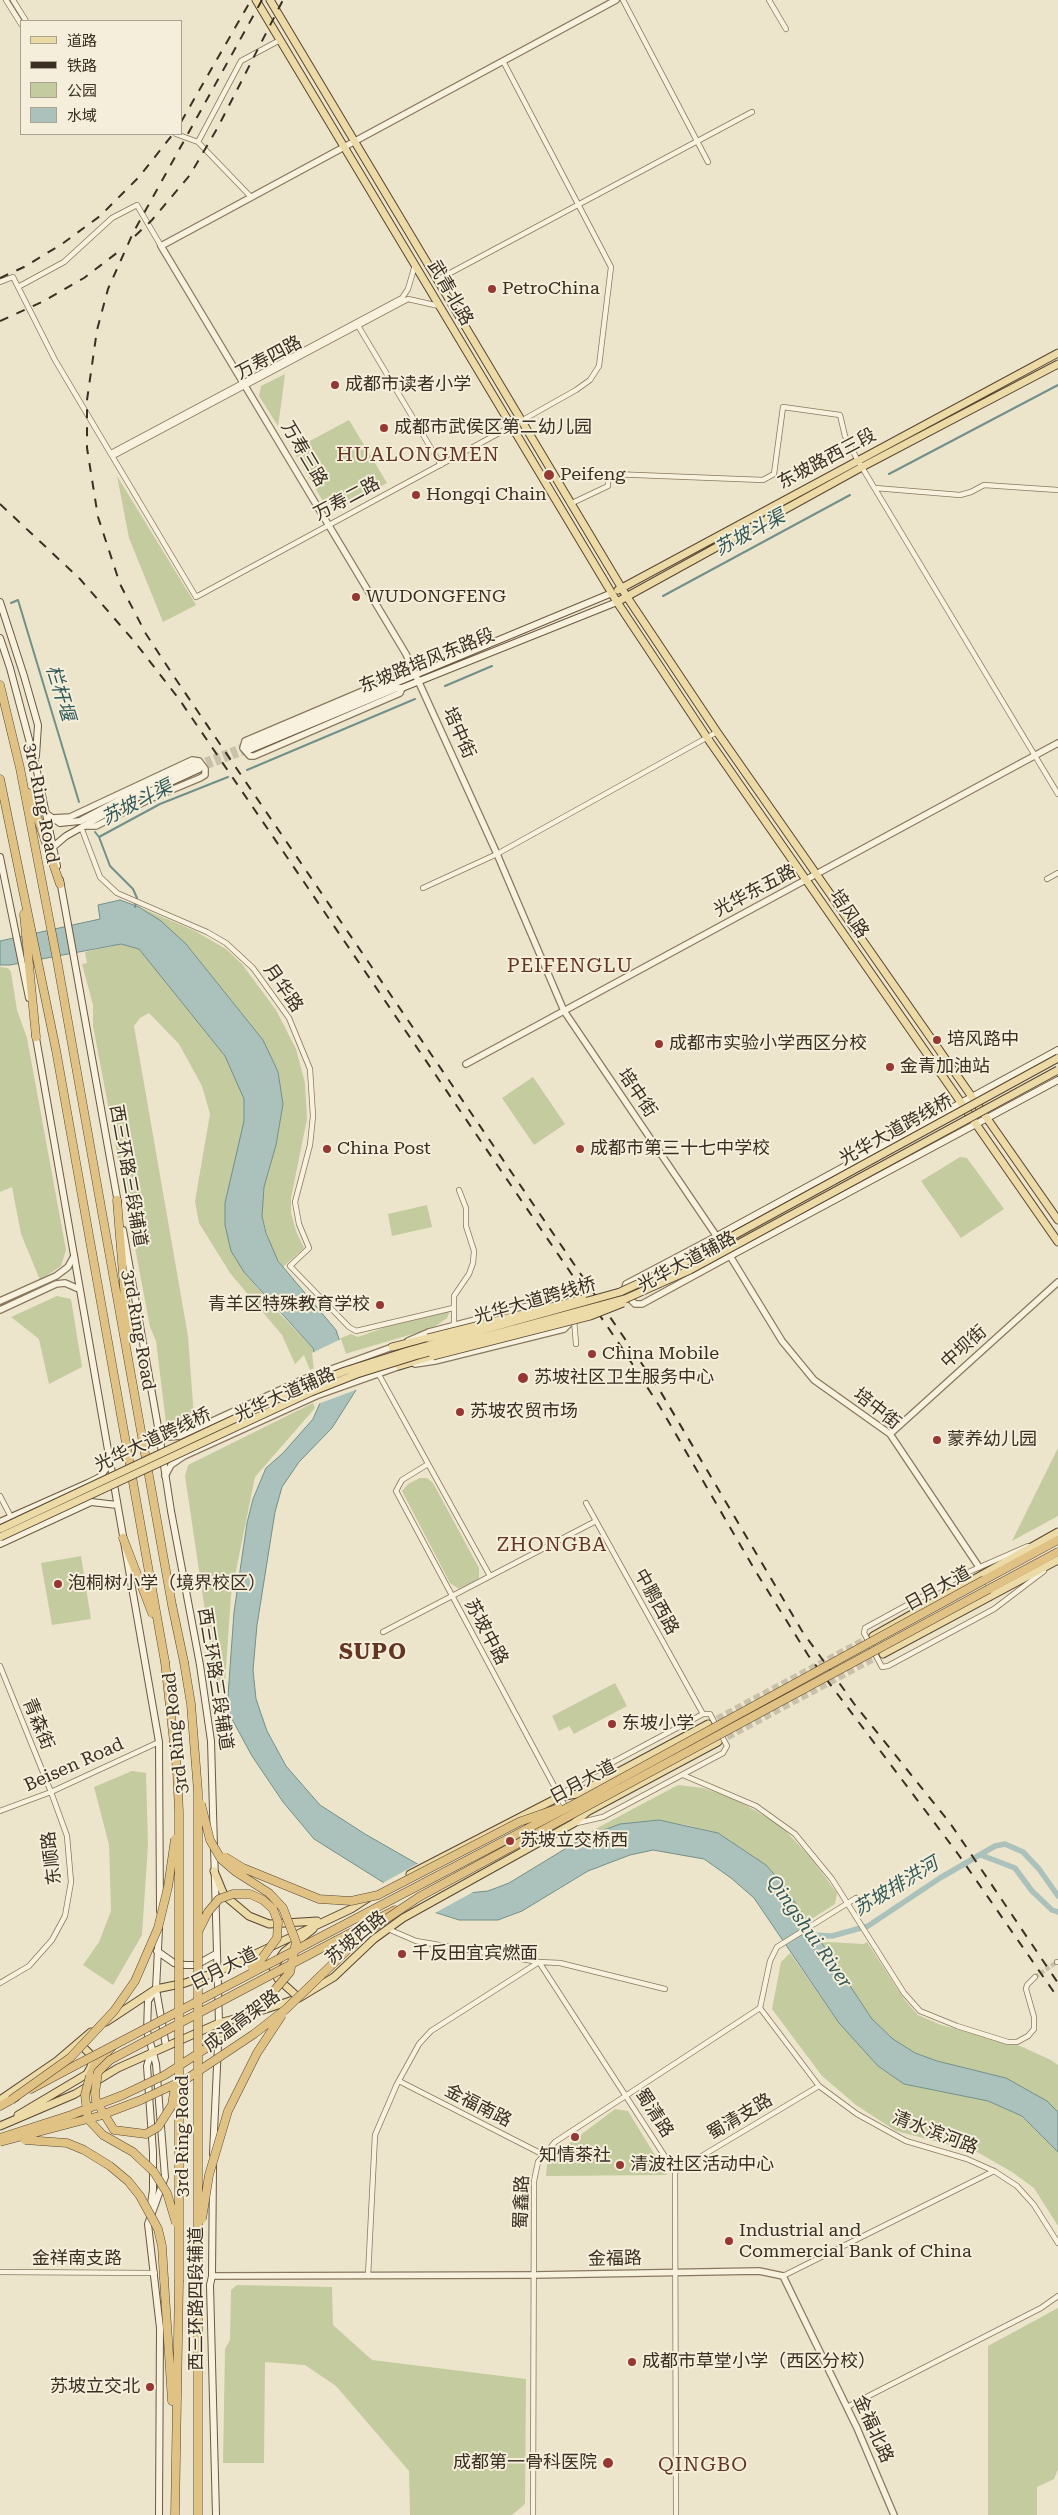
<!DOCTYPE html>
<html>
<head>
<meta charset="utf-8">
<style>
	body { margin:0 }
	#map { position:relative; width:1058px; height:2515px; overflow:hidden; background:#ede5cb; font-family:"Roboto Serif","Noto Sans SC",serif }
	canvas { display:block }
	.legend { position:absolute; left:20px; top:20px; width:162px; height:115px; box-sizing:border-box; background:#f4eeda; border:1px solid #aaa290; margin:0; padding:6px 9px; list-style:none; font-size:15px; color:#3a2f22 }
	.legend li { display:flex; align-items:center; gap:10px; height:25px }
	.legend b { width:25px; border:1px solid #aaa290 }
</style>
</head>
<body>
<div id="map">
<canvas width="1058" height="2515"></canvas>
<ul class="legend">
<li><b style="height:6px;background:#ecdba6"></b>道路</li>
<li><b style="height:6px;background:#3a2f22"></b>铁路</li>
<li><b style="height:14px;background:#c3cb9f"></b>公园</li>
<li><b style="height:14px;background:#abc2bc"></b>水域</li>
</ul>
</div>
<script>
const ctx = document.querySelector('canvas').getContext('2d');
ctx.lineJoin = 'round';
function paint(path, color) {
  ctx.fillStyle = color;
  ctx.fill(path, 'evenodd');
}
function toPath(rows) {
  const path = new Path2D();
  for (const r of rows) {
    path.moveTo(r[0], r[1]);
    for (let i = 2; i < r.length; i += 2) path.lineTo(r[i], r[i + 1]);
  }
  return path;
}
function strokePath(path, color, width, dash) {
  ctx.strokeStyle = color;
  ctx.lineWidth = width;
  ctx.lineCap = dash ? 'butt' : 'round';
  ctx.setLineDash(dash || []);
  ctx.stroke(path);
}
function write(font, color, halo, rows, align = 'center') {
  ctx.font = font + ' "Roboto Serif","Noto Sans SC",serif';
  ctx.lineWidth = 4;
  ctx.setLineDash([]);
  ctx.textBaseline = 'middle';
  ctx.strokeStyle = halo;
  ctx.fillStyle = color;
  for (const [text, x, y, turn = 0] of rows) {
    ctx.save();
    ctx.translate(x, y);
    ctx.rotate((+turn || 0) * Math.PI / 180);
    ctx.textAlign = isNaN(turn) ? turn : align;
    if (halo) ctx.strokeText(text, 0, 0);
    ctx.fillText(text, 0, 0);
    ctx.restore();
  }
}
const green = toPath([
	[285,374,282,398,278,426,259,396,261,386],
	[349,420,387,483,337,510,325,505,293,450],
	[117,476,196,605,163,622,129,538],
	[139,907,195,931,226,949,242,964,276,1010,296,1049,305,1083,307,1119,291,1198,291,1213,296,1231,304,1248,283,1267,272,1251,262,1216,264,1187,276,1145,283,1104,278,1072,263,1040,186,944],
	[121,944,139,949,225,1056,233,1070,244,1099,244,1272,279,1313,313,1348,312,1350,351,1334,358,1337,386,1327,450,1311,447,1318,433,1328,348,1353,310,1370,304,1355,295,1364,282,1335,230,1273,199,1223,195,1201,210,1114,202,1086,179,1044,149,1013,140,1018,134,1026,188,1336,194,1418,180,1427,170,1426,166,1423,156,1341,150,1327,93,1026,93,1005,82,964,87,963,85,952],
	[0,967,8,968,11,972,17,1010,27,1038,66,1250,61,1266,40,1280,21,1234,12,1187,0,1192],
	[533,1077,565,1124,534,1145,502,1098],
	[960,1157,967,1158,1004,1209,961,1238,921,1181],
	[427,1205,432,1227,392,1236,388,1214],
	[57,1296,71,1299,82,1367,49,1384,39,1339,11,1317],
	[313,1403,315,1408,255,1477,231,1595,225,1683,217,1692,185,1476,188,1465],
	[1058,1448,1058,1516,1012,1541],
	[420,1478,427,1478,433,1483,479,1568,479,1579,459,1589,450,1583,402,1491,408,1484],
	[81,1556,91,1619,52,1625,41,1563],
	[615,1683,627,1706,574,1734,569,1726,559,1731,552,1716],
	[132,1771,146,1773,148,1844,142,1935,113,1985,83,1965,99,1942,111,1911,109,1845,94,1787],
	[678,1785,703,1788,735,1799,780,1825,811,1858,837,1893,835,1904,807,1922,784,1886,766,1865,718,1833,686,1825,659,1820,620,1824,584,1838,584,1835],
	[827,1942,864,1944,867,1942,904,1999,918,2015,941,2025,1020,2046,1051,2060,1058,2065,1058,2112,1047,2101,1006,2078,937,2061,915,2053,893,2039,872,2019,822,1943],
	[790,1953,839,2023,878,2066,904,2084,988,2101,1022,2116,1058,2152,1058,2226,1034,2188,1012,2172,977,2152,896,2131,856,2105,822,2076,772,2009,781,1962],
	[615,2109,628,2111,667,2175,546,2176,547,2165,550,2158],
	[237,2285,332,2287,333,2325,372,2360,526,2379,525,2504,512,2515,410,2515,409,2471,336,2386,305,2365,265,2362,264,2463,223,2463,225,2349,230,2340,231,2290],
	[1058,2308,1058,2469,1054,2479,1037,2487,1037,2515,988,2515,988,2346]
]);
const water = toPath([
	[120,900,139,907,161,921,186,944,263,1040,273,1061,278,1072,283,1104,276,1145,264,1187,262,1216,266,1233,278,1261,336,1330,356,1390,332,1428,299,1462,282,1487,275,1512,257,1625,253,1670,256,1699,267,1731,286,1766,320,1805,365,1834,468,1893,488,1891,509,1883,583,1838,620,1824,659,1820,718,1833,766,1865,784,1886,872,2019,893,2039,915,2053,937,2061,1006,2078,1047,2101,1058,2112,1058,2152,1022,2116,988,2101,904,2084,878,2066,839,2023,754,1898,731,1878,704,1859,653,1850,630,1855,588,1871,522,1911,498,1920,459,1920,437,1913,381,1881,314,1839,283,1802,252,1756,227,1710,234,1612,247,1523,253,1499,266,1468,283,1453,313,1419,320,1403,317,1362,313,1348,244,1272,231,1251,225,1225,225,1203,244,1121,244,1099,225,1056,139,949,121,944,10,965,0,965,0,941,100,919,98,905,120,900]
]);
const pier = toPath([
	[341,1339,358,1389,318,1404,312,1353],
	[419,1863,469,1890,477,1890,433,1914,381,1884]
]);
const stream = toPath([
	[889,474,1058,385],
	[663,596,850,495],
	[11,603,18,600,79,802],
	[445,686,492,666],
	[247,770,415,699],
	[95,832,99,837],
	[135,907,137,898,133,889,110,866,99,837,160,804,228,777]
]);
const canal = toPath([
	[981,1855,1015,1868,1032,1891,1052,1910,1058,1912],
	[810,1935,832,1936,868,1926,940,1878,995,1846,1005,1844,1023,1852,1039,1869,1058,1896]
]);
const minorTunnel = toPath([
	[1035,1977,1057,1962]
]);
const secondaryTunnel = toPath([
	[197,764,246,745],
	[199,769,249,750]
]);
const primaryTunnel = toPath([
	[708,1724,872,1636],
	[718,1742,882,1654]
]);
const minor = toPath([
	[6,0,21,24],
	[13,0,26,21],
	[623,0,708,162],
	[769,0,786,29],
	[503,61,611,267,599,366,590,380,576,390,521,421],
	[176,134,198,142,251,197],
	[198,142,241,61,280,40],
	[437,280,752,112],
	[0,282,13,277,55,360,196,597,512,426],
	[18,287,64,262,112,218,137,205,161,246],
	[357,324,441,465],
	[111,453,402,298,408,289,415,265],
	[113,456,408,299,439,306],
	[875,488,960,495,971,492,984,485,1058,490],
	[570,504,608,486,608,477,612,474,763,480,774,474,783,407,840,415,845,436,857,459,1058,794],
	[81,827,100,877,117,893,207,932,226,943,253,968,289,1018,310,1069,313,1116,310,1145,295,1202,299,1224,309,1248,290,1266,349,1327,356,1331,453,1308],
	[1047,879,1058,873],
	[423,888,497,854,717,732],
	[574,1319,576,1344],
	[454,1325,454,1296,469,1274,473,1263,474,1251,466,1226,466,1208,459,1190],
	[378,1373,490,1576],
	[428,1464,402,1480,396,1491,567,1810],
	[0,1496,11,1517],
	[586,1503,703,1714],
	[1028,1546,964,1574,865,1628,864,1633,882,1667,888,1666,994,1609,1044,1571],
	[383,1632,596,1521],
	[0,1666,51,1792,67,1836,71,1882,65,1916,52,1940,29,1966,0,1983],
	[683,1775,756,1806,795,1834,832,1879,904,1993,920,2011,957,2026,1008,2042,1017,2042,1028,2036,1034,2029,1034,2017,1026,1989,1027,1985,1035,1977],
	[560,1796,585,1777,703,1714,710,1714,727,1746,723,1753,603,1817,577,1823],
	[0,1811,51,1792,159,1742],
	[388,1929,416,1941,539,1962,675,2172,676,2515],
	[1057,1962,1058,1962],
	[760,2008,819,2086,857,2114,906,2141,967,2159,994,2171,1017,2186,1034,2205,1058,2243],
	[760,2008,770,1961,777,1947,856,1898],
	[399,2081,544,2155],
	[675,2172,819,2086],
	[0,2272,155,2273],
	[368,2276,375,2135,397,2084,419,2044,431,2031,539,1962,560,1963,665,1989],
	[783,2276,994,2171],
	[847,2407,1041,2308,1058,2296],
	[533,2515,534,2181,538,2162,555,2142,760,2008]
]);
const tertiary = toPath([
	[616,0,161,246,406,654,497,854,564,1011,730,1256,782,1341,814,1380,890,1434,979,1567],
	[402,688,400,693,254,756,250,756,243,748,245,741,391,679,406,678],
	[53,818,70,817,192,760,199,761,205,769,205,775,200,778,152,798,96,826,84,826],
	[466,1064,1058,743],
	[717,1236,626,1284,625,1288,632,1301,635,1304,642,1304,730,1256],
	[0,1301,56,1276,68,1267,74,1256],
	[0,1310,56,1284,65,1283,79,1289],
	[408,1341,429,1332,555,1299,561,1299,569,1304],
	[415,1364,435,1361,564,1329,574,1319],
	[158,1427,169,1437,180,1436,304,1379,395,1346],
	[890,1434,1058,1282],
	[165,1476,171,1465,184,1456,316,1396,403,1365],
	[212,2276,534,2275,759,2271,783,2276,857,2428,894,2515]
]);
const secondary = toPath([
	[0,602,24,676,38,725,36,756],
	[0,638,10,668,35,762,57,866],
	[246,745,612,593],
	[249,750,397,688,402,688,617,602],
	[48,815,60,823,80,821,148,785,197,764],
	[53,847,66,836,123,804,199,769],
	[0,857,29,998],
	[60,880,118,1203],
	[35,1032,159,1742,160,1911],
	[123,1230,158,1427,171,1511,200,1665,211,1741,219,2023,213,2154],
	[717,1236,1058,1050],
	[730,1256,1058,1080],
	[0,1522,88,1483,100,1477,109,1464],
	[0,1544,91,1502,117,1505],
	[159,1929,156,1989,166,2046],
	[157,1951,174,1963,185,1965,196,1965,216,1954],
	[155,1990,148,2001,147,2031,156,2064,165,2177,148,2224,160,2328,159,2515],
	[213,2167,212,2276,210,2285,216,2515],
	[150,2210,153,2190,153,2152,147,2066,151,2052]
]);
const primary = toPath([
	[256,0,617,602,708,739,1058,1242],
	[270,0,627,597,717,732,1058,1220],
	[618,590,1058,353],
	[617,602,862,467,1058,364],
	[392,1347,428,1338],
	[399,1366,433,1356],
	[873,1636,1058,1532],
	[883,1654,1058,1560],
	[214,1871,224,1895,249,1916,269,1924,317,1921],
	[410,1874,559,1797,577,1794,708,1724],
	[299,1998,278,1979,273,1968,284,1952,313,1929],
	[106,2022,156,1989,185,1983,217,1972,351,1909,368,1898],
	[0,2100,57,2061,91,2032],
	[18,2115,87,2074,91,2067,92,2056,83,2047,76,2047],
	[0,2126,75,2094,118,2068,219,2023,242,2017,299,1998,334,1977,374,1939,403,1918,574,1823,587,1812,718,1742]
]);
const trunk = toPath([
	[0,685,20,768,57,960,172,1605,184,1662],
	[0,779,56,1050,165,1662],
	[29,793,60,884],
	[24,914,36,1037],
	[117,1200,128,1335],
	[123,1538,152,1613],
	[984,1580,1058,1540],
	[989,1589,1058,1552],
	[337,1940,395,1910],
	[90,2076,94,2066,112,2047],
	[31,2089,78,2064],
	[0,2106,16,2097],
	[164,2279,172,2401],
	[198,2282,198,2515],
	[175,2515,179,2282]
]);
const rail = toPath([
	[262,0,133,233,108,289,97,330,87,400,87,448,98,517,120,584,146,634,175,678,659,1389,802,1631,855,1705,950,1823,1058,1983],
	[181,122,251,0],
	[135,236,152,220,190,175,218,127,283,0],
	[0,278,24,267,62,244,100,216,139,177,173,134],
	[0,321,42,302,84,278,122,249],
	[0,504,80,579,134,641,179,699,620,1345,660,1407,756,1572,808,1655,958,1854,1058,1998]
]);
const primaryBridge = toPath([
	[428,1338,583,1299],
	[433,1356,590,1316,623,1303],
	[0,1529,298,1389,345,1371,408,1351,620,1292,687,1261,1058,1058],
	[0,1537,311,1392,357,1374,418,1355,625,1299,690,1270,1058,1070]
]);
const trunkBridge = toPath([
	[165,1662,177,1770,179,1812,179,2282],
	[184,1662,191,1704,198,1792,198,2282],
	[225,1857,243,1868,319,1899,351,1901,378,1895,519,1822,559,1808],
	[198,1932,208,1912,219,1899,233,1894,250,1894,263,1900,273,1909,278,1922,277,1938,260,1961,252,1967],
	[78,2064,582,1800,984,1580],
	[90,2076,85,2095,88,2119,103,2135,133,2152,154,2172,167,2193,176,2223],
	[175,2086,172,2105,158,2127,146,2134,114,2130,96,2101,95,2093,98,2072,110,2060,337,1940],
	[11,2100,70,2058,114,2011,135,1981,158,1928,168,1887,175,1839],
	[0,2138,71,2115,123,2095,165,2075,228,2034,261,2006,290,1972,296,1942,283,1908,269,1893,236,1872,221,1859,210,1840,201,1804],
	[25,2140,67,2143,84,2150,110,2166,128,2181,140,2196,158,2229,162,2246,164,2279],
	[0,2142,99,2116,141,2100,188,2078,254,2034,286,2009,365,1933,419,1897,989,1589],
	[202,2219,209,2175,228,2111,257,2053,282,2015]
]);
const markers = [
	[492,289,5,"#953833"],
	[335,385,5,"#953833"],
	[384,428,5,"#953833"],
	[549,475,6,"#953833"],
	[416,495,5,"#953833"],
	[356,597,5,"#953833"],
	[937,1040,5,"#953833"],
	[659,1044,5,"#953833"],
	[890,1067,5,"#953833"],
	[327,1149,5,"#953833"],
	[580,1149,5,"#953833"],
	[380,1305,5,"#953833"],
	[592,1354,5,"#953833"],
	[523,1378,6,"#953833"],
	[460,1412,5,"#953833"],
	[937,1440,5,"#953833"],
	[58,1584,5,"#953833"],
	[612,1724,5,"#953833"],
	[510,1841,5,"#953833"],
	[402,1954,5,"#953833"],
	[575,2137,5,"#953833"],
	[620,2165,5,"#953833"],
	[729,2241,5,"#953833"],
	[632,2362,5,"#953833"],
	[150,2387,5,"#953833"],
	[608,2463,6,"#953833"]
];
const poiNames = [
	["PetroChina",502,289],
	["成都市读者小学",345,385],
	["成都市武侯区第二幼儿园",394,428],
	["Peifeng",560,475],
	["Hongqi Chain",426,495],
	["WUDONGFENG",366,597],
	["培风路中",947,1040],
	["成都市实验小学西区分校",669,1044],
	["金青加油站",900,1067],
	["China Post",337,1149],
	["成都市第三十七中学校",590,1149],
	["青羊区特殊教育学校",370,1305,"right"],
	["China Mobile",602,1354],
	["苏坡社区卫生服务中心",534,1378],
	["苏坡农贸市场",470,1412],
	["蒙养幼儿园",947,1440],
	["泡桐树小学（境界校区）",68,1584],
	["东坡小学",622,1724],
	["苏坡立交桥西",520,1841],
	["千反田宜宾燃面",412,1954],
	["知情茶社",575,2156,"center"],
	["清波社区活动中心",630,2165],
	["Industrial and",739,2231],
	["Commercial Bank of China",739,2252],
	["成都市草堂小学（西区分校）",642,2362],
	["苏坡立交北",140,2387,"right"],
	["成都第一骨科医院",597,2463,"right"]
];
const streetNames = [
	["武青北路",450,293,60],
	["万寿四路",269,358,-28],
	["万寿三路",304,454,59],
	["东坡路西三段",827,459,-28],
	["万寿二路",347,499,-28],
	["东坡路培风东路段",427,661,-22],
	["培中街",459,733,66],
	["3rd Ring Road",41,803,79],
	["光华东五路",755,891,-28],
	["培风路",849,914,56],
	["月华路",283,988,55],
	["培中街",637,1093,56],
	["光华大道跨线桥",896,1130,-29],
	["西三环路三段辅道",128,1176,80],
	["光华大道辅路",687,1262,-28],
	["光华大道跨线桥",535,1301,-16],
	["3rd Ring Road",138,1330,80],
	["中坝街",964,1347,-42],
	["光华大道辅路",285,1395,-24],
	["培中街",877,1409,38],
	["光华大道跨线桥",153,1440,-25],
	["日月大道",938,1589,-29],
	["中鹏西路",656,1602,61],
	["苏坡中路",486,1632,62],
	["西三环路三段辅道",215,1679,81],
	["青森街",38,1724,68],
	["3rd Ring Road",176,1733,-96],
	["Beisen Road",74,1765,-24],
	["日月大道",583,1782,-28],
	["东顺路",52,1858,-97],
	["苏坡西路",356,1938,-40],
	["日月大道",224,1969,-27],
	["成温高架路",242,2021,-37],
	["金福南路",478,2106,27],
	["蜀清路",654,2113,57],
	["蜀清支路",740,2117,-31],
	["清水滨河路",935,2133,21],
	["3rd Ring Road",183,2136,-90],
	["蜀鑫路",522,2202,-88],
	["金祥南支路",77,2259],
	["金福路",615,2259,-1],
	["西三环路四段辅道",197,2299,-90],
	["金福北路",873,2429,66]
];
const waterNames = [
	["苏坡斗渠",750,533,-28],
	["栏杆堰",60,693,73],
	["苏坡斗渠",137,803,-27],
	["苏坡排洪河",896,1887,-31],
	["Qingshui River",809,1932,55]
];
const quarterNames = [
	["HUALONGMEN",418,455],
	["PEIFENGLU",570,966],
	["ZHONGBA",552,1545],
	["QINGBO",703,2465]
];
const districtNames = [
	["SUPO",373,1653]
];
paint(green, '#c3cb9f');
paint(water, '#abc2bc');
strokePath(water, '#71908a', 1);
paint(pier, '#ede5cb');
strokePath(stream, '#71908a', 2);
strokePath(canal, '#abc2bc', 5.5);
strokePath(minorTunnel, '#c9c1a9', 4.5, [4.5, 2]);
strokePath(secondaryTunnel, '#c9c1a9', 6, [6, 3]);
strokePath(primaryTunnel, '#c9c1a9', 7, [7, 3.5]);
strokePath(minor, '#897860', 6);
strokePath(tertiary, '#897860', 8);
strokePath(secondary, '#6b5942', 8);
strokePath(primary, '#574633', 9);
strokePath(trunk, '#574633', 9);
strokePath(minor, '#f8f1de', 4.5);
strokePath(tertiary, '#f8f1de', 5.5);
strokePath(secondary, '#f8f1de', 6);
strokePath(primary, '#ecdba6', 7);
strokePath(trunk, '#e0c284', 8);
strokePath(rail, '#3a2f22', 2, [9, 9]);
strokePath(primaryBridge, '#574633', 9, []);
strokePath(trunkBridge, '#574633', 9, []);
strokePath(primaryBridge, '#ecdba6', 7);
strokePath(trunkBridge, '#e0c284', 8);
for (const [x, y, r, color] of markers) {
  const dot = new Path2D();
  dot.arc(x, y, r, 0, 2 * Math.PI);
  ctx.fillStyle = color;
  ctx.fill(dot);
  strokePath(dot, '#f4eeda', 2);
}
write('18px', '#3a2f22', '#f4eeda', poiNames, 'left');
write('18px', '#3a2f22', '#f4eeda', streetNames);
write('italic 19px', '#325959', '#f4eeda', waterNames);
ctx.letterSpacing = '1px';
write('20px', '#653524', '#f4eeda', quarterNames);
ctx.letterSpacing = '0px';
ctx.letterSpacing = '1px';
write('bold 22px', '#653524', '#f4eeda', districtNames);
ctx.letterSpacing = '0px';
</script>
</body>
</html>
